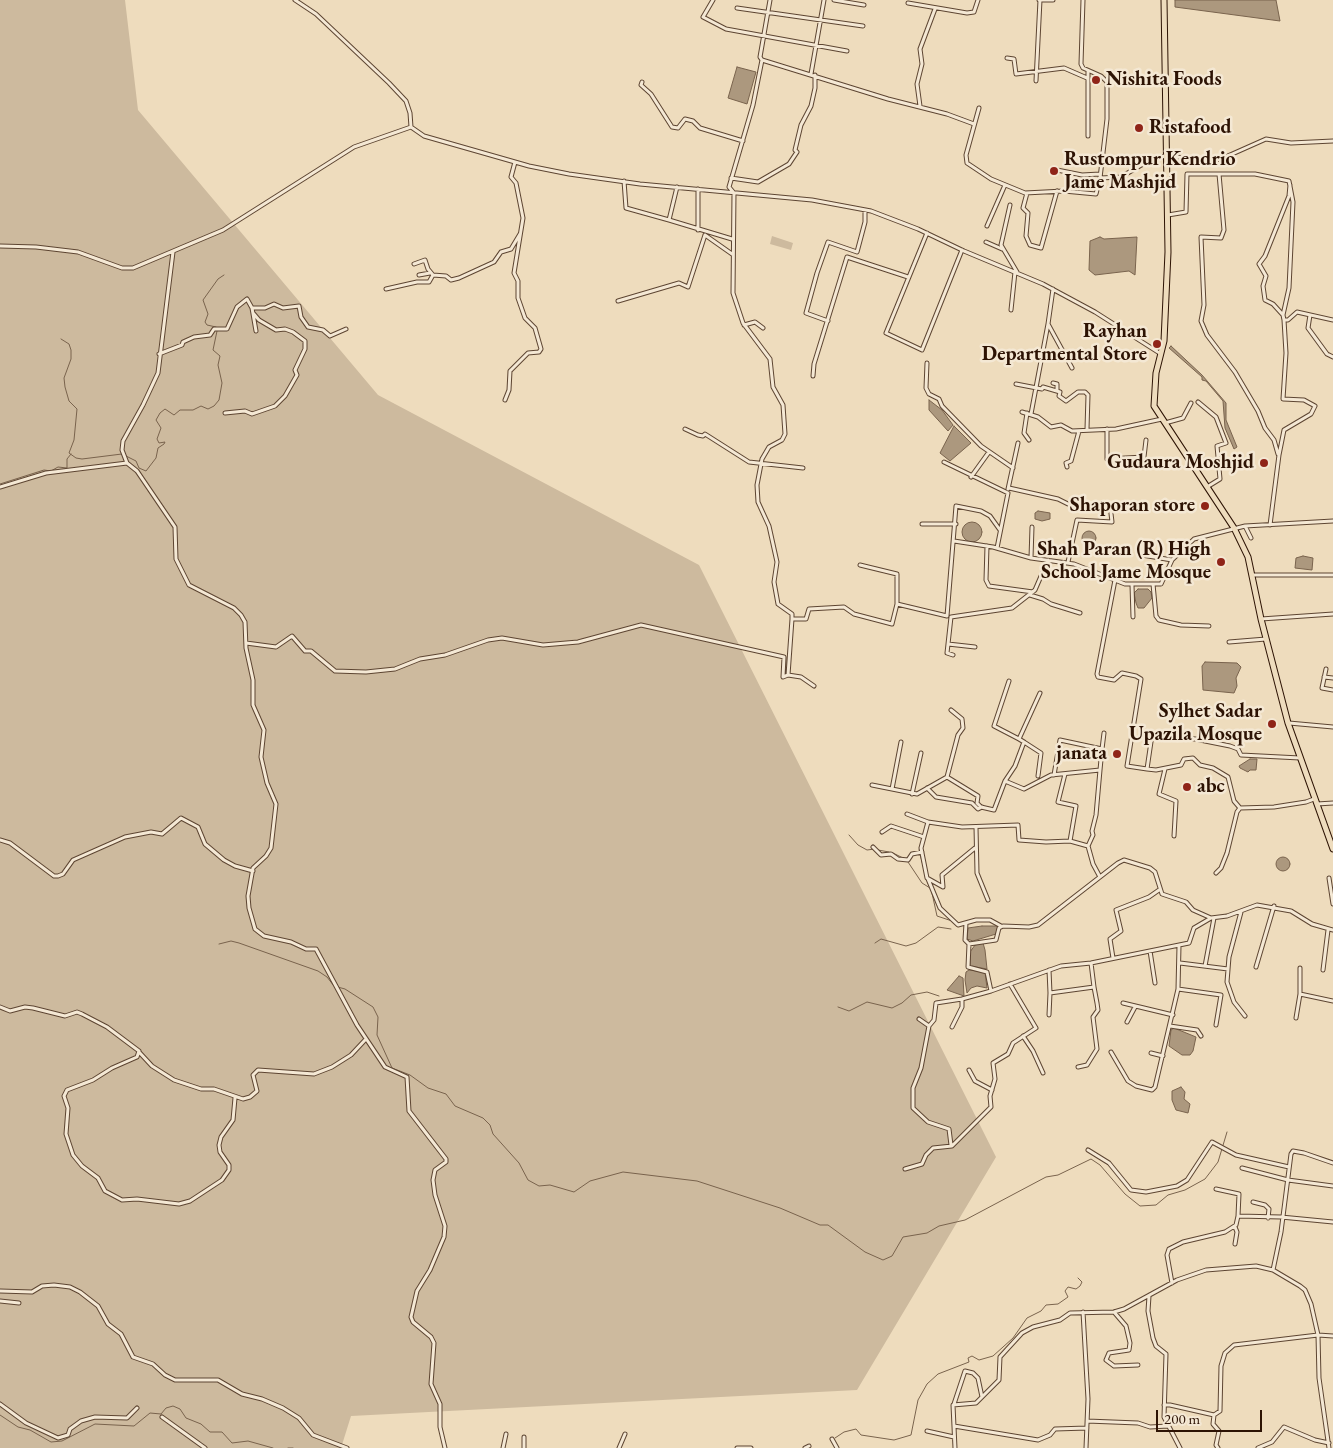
<!DOCTYPE html>
<html>
<head>
<meta charset="utf-8">
<style>
	body { margin:0 }
	#map { position:relative; width:1333px; height:1448px; overflow:hidden; background:#eedcbd; font-family:"EB Garamond",serif }
	canvas { display:block }
	.scale { position:absolute; left:1156px; top:1410px; width:106px; height:22px; box-sizing:border-box; border:2px solid #2d1304; border-top:0; padding-left:6px; font-size:15px; line-height:18px; white-space:nowrap; color:#2d1304; -webkit-text-stroke:4px #f4e8d4; paint-order:stroke }
</style>
</head>
<body>
<div id="map">
<canvas width="1333" height="1448"></canvas>
<div class="scale">200 m</div>
</div>
<script>
const ctx = document.querySelector('canvas').getContext('2d');
ctx.lineJoin = 'round';
function paint(path, color) {
  ctx.fillStyle = color;
  ctx.fill(path, 'evenodd');
}
function toPath(rows) {
  const path = new Path2D();
  for (const r of rows) {
    if (r.length === 3) {
      path.moveTo(r[0] + r[2], r[1]);
      path.arc(r[0], r[1], r[2], 0, 2 * Math.PI);
      continue;
    }
    path.moveTo(r[0], r[1]);
    for (let i = 2; i < r.length; i += 2) path.lineTo(r[i], r[i + 1]);
  }
  return path;
}
function strokePath(path, color, width, dash) {
  ctx.strokeStyle = color;
  ctx.lineWidth = width;
  ctx.lineCap = dash ? 'butt' : 'round';
  ctx.setLineDash(dash || []);
  ctx.stroke(path);
}
function write(font, color, halo, rows, align = 'center') {
  ctx.font = font + ' "EB Garamond",serif';
  ctx.lineWidth = 5;
  ctx.setLineDash([]);
  ctx.textBaseline = 'middle';
  ctx.strokeStyle = halo;
  ctx.fillStyle = color;
  for (const [text, x, y, turn = 0] of rows) {
    ctx.save();
    ctx.translate(x, y);
    ctx.rotate((+turn || 0) * Math.PI / 180);
    ctx.textAlign = isNaN(turn) ? turn : align;
    if (halo) ctx.strokeText(text, 0, 0);
    ctx.fillText(text, 0, 0);
    ctx.restore();
  }
}
const green = toPath([
	[0,0,125,0,138,110,378,395,699,565,996,1157,857,1390,351,1416,341,1448,0,1448],
	[772,236,793,243,791,250,770,244]
]);
const water = toPath([
	[1175,0,1276,0,1280,21,1175,7,1175,0],
	[737,67,756,72,747,104,728,98,737,67],
	[1100,237,1104,239,1137,237,1135,275,1129,271,1095,275,1089,270,1090,241,1100,237],
	[1171,346,1202,375,1226,403,1226,420,1237,447,1234,449,1225,428,1223,401,1206,381,1202,380,1202,377,1169,348,1171,346],
	[929,400,942,410,953,425,948,431,929,410,929,400],
	[954,426,971,443,950,461,940,453,954,426],
	[1038,511,1050,513,1050,519,1042,521,1035,519,1035,513,1038,511],
	[972,532,10],
	[1089,538,7],
	[1303,556,1313,558,1312,570,1295,568,1296,558,1303,556],
	[1138,589,1148,589,1151,592,1152,598,1144,608,1138,608,1136,603,1134,593,1138,589],
	[1205,662,1237,663,1241,667,1236,678,1237,686,1234,693,1203,690,1202,666,1205,662],
	[1250,759,1257,759,1256,770,1250,770,1248,772,1240,768,1239,766,1250,759],
	[1283,864,7],
	[982,926,998,926,996,934,973,941,967,939,968,928,982,926],
	[983,943,985,950,987,969,970,966,970,952,975,945,983,943],
	[969,970,985,972,987,988,977,986,971,988,967,993,965,980,966,972,969,970],
	[959,976,963,978,964,996,947,990,959,976],
	[1174,1028,1196,1037,1193,1051,1190,1055,1182,1055,1169,1046,1171,1030,1174,1028],
	[1181,1087,1185,1092,1184,1099,1190,1104,1188,1113,1176,1110,1172,1100,1172,1091,1181,1087]
]);
const stream = toPath([
	[216,327,207,325,205,322,208,314,203,300,218,279,224,275],
	[61,339,69,344,71,350,71,359,64,378,65,387,69,401,77,409,74,440,69,453,76,458,82,459,122,454],
	[126,456,136,461,139,468,146,471,156,458,158,448,164,444,165,442,159,443,157,439,161,428,156,420,160,413,165,409,174,415,180,410,193,410,201,406,208,409,214,406,219,400,222,383,218,365,220,356,213,350,217,331],
	[0,484,44,470,51,471,58,467,67,468,67,459,71,454],
	[849,835,858,845,867,850,875,849],
	[878,850,889,852],
	[919,850,925,873],
	[893,853,905,859],
	[908,862,922,883,930,888],
	[932,893,937,916,952,921],
	[875,943,881,939,906,946,916,943,938,927,951,929],
	[219,944,231,941,239,943,318,971,327,977,334,986,345,989,373,1007,378,1017,377,1035,392,1068,410,1075,428,1088,446,1094,455,1106,483,1118,490,1125,493,1134,519,1163,528,1180,539,1186,550,1185,574,1192,590,1181,623,1172,697,1181,780,1208,820,1225,828,1225,865,1252,883,1260,892,1256,903,1237,927,1233,939,1226,965,1220,1046,1177,1058,1175,1091,1159,1100,1165,1125,1194,1140,1206,1156,1205,1168,1195,1185,1190,1205,1179,1218,1162,1227,1132],
	[838,1007,849,1011,867,1002,892,1008,902,1003,911,995,927,992,939,996],
	[0,1415,18,1427,30,1430,51,1442,62,1441,95,1424,134,1426,150,1413,161,1414,166,1408,173,1406,180,1409,186,1418,201,1424,210,1432,222,1432,232,1443,248,1441,273,1448],
	[835,1438,844,1432,856,1429,861,1435,894,1440,911,1435,918,1400,927,1384,938,1374,969,1362,968,1358,972,1356,979,1360,993,1356,1013,1338,1027,1318,1041,1311,1046,1305,1058,1304,1068,1297,1065,1291,1068,1287,1076,1289,1080,1286,1082,1282,1078,1278],
	[288,1448,293,1448]
]);
const minor = toPath([
	[295,0,316,14,389,83,406,101,410,113,411,127,424,136,529,166,569,174,640,184,812,200,871,211,918,229,964,251,1043,284,1095,312,1161,354],
	[713,0,703,17,726,29,847,51],
	[770,0,760,57,762,60,753,105,729,187,734,193,733,293,743,323,770,359,773,387,783,405,785,434,782,440,769,447,762,459,757,485,758,502,769,526,777,562,774,582,778,604,792,614,792,619,806,619,809,609,844,607,854,614,892,624,897,604,947,616,956,506,981,511,990,516,1000,530],
	[834,0,864,5],
	[1039,0,1053,0],
	[1083,0,1081,64,1083,68,1101,76,1107,82,1107,119,1100,178],
	[908,3,967,13,974,12,978,0],
	[737,8,863,26],
	[1007,58,1014,59,1016,74,1064,68,1087,78],
	[762,60,888,99,947,114,974,124],
	[811,74,824,0],
	[1036,81,1040,0],
	[642,82,641,85,651,94,672,127,678,128,685,119,693,121,700,128,743,141],
	[920,106,917,84,922,64,920,49,935,9],
	[979,108,966,155,967,163,991,179,1025,193,1064,191,1096,194,1100,178,1121,177,1143,164,1167,155,1204,162,1221,159,1266,139,1291,143,1333,141],
	[1088,136,1088,71],
	[1057,170,1082,175,1100,174],
	[1219,174,1224,230,1221,238,1201,237,1204,305,1201,321,1207,335,1235,372,1258,411,1265,428,1274,440,1278,454],
	[731,178,758,182,789,164,797,152,795,150,801,125,811,106,815,88,815,75],
	[624,181,626,208,669,220,677,187],
	[698,189,698,230],
	[1027,193,1023,208,1028,213,1026,236,1030,245,1041,248,1057,191],
	[1010,205,1001,245,1017,272],
	[1168,215,1186,212,1187,174,1255,174,1289,181,1293,202,1289,288,1283,315],
	[669,220,732,239],
	[987,226,1005,185],
	[927,233,886,333,922,350,962,250],
	[705,235,732,254],
	[986,242,1002,249],
	[0,246,36,247,78,252,122,268,133,268,223,230,354,147,411,127],
	[173,252,158,373,143,405,123,441,122,450,127,463,137,471,175,527,176,559,189,585,234,608,241,615,245,622,246,648,253,680,253,705,264,730,261,757,267,783,276,804,271,848,266,856,253,868,248,896,249,908,255,929,264,936,291,942,306,949,316,949,357,1025,385,1067,407,1077,409,1111,446,1159,446,1162,435,1170,433,1180,435,1195,445,1226,444,1237,430,1270,417,1291,411,1317,413,1322,431,1337,434,1343,431,1384,440,1404,440,1427,445,1448],
	[414,264,425,260,428,269,433,275,446,276,451,280,459,278,494,262,501,252,511,249,520,234],
	[419,275,430,273],
	[386,289,417,282,429,282,433,275],
	[1053,289,1048,324,1072,368],
	[618,301,679,283,688,287,705,235],
	[252,308,256,331],
	[1011,310,1015,272],
	[1310,315,1308,328,1327,354,1333,357],
	[1284,320,1288,320,1297,312,1333,320],
	[828,321,806,313,817,273,828,242,857,252,865,222,865,210],
	[744,325,755,322,763,328],
	[159,354,182,345,183,342,194,337,210,335,214,329,227,329,237,307,247,299,252,308,265,308,274,304,283,308,299,306,301,317,308,327,323,330,330,336,346,329],
	[927,363,926,388,929,394,939,399,942,406,981,446,1013,468],
	[813,376,814,364,847,257,908,277],
	[1053,383,1057,384,1057,391],
	[1016,384,1042,389,1043,387,1060,392,1059,396,1066,401,1078,392,1085,392,1088,395,1087,429],
	[505,400,509,390,510,371,528,353,539,352,541,349,535,328,525,318,518,298,518,281,514,273,523,218,516,183,511,177,515,162],
	[1198,402,1216,417,1226,443,1217,446,1220,479,1207,487],
	[1022,412,1038,417,1051,427,1061,425,1072,431,1116,429,1162,419],
	[225,413,245,411,252,414,275,406,285,396,297,375,295,370,305,349,305,341,293,332,285,329,276,330,259,320,253,313],
	[1027,413,1024,433,1029,440],
	[1031,414,1048,324],
	[1165,423,1183,418,1191,403],
	[685,429,698,435,703,436,705,434,749,462,803,468],
	[1107,429,1107,459,1144,457,1146,440],
	[944,462,1008,493,997,548],
	[1067,467,1066,463,1071,461,1079,431],
	[971,477,989,452],
	[0,487,46,473,127,463],
	[1009,488,1058,499,1076,508,1106,503,1110,505,1112,522,1077,520,1068,562],
	[1008,489,1018,443],
	[922,524,956,524],
	[1270,525,1279,455,1284,430,1311,414,1315,406,1304,400,1283,399,1286,353,1284,320,1283,315,1273,304,1265,300,1263,286,1266,276,1259,264,1265,256,1289,196,1290,185],
	[1245,526,1251,538],
	[954,541,993,547,1031,558,1074,564,1125,584,1161,584,1172,560,1194,539,1245,526,1333,521],
	[987,546,986,580,989,586,1033,592],
	[1142,555,1172,560],
	[1031,558,1032,527],
	[860,565,897,574,897,604],
	[1252,575,1333,575],
	[1115,580,1097,674,1098,677,1114,680,1122,673,1136,676,1141,679,1127,766,1147,769,1152,735,1195,739,1230,746,1238,749,1241,755,1300,758],
	[1153,584,1156,616,1159,620,1181,625,1209,626],
	[1132,585,1133,617],
	[1030,595,1043,599,1051,604,1080,613],
	[951,617,1012,608,1035,590,1048,560],
	[951,617,948,644,975,647],
	[1261,619,1333,614],
	[1229,642,1266,639],
	[246,643,276,647,292,636,305,651,311,651,335,671,366,672,395,669,420,659,445,655,488,640,502,638,543,645,578,642,641,625,784,657,783,677],
	[948,644,947,653,953,655],
	[1326,669,1322,688,1333,690],
	[788,675,801,677,814,686],
	[783,677,788,675,792,619],
	[1324,677,1333,678],
	[1009,681,994,726,1019,739],
	[1289,723,1333,727],
	[1024,742,1041,753,1038,776],
	[1147,769,1156,770,1181,765,1184,759,1193,758,1200,765,1213,768,1228,777,1234,801,1240,808],
	[1165,769,1159,794,1176,801,1174,836],
	[1100,770,1096,815,1092,831,1093,835,1088,846,1093,864,1100,877],
	[1065,774,1058,802,1076,806,1070,841],
	[1054,775,1060,740,1102,749,1104,733],
	[947,777,958,735,963,728,962,719,951,710],
	[1005,781,1015,766,1024,742,1019,739,1040,693],
	[872,785,917,794,947,777,978,796,977,803,981,807,994,810,1005,781,1024,789,1051,775,1100,770,1102,749],
	[927,788,936,797,972,803,978,809,982,807],
	[892,789,901,742],
	[912,794,921,753],
	[1317,804,1333,803],
	[907,814,928,822],
	[976,827,977,873,988,900],
	[882,832,891,826,924,837],
	[0,840,10,843,54,876,58,876,63,874,73,860,125,837,151,832,162,834,181,818,198,827,205,844,224,860,235,866,253,871],
	[873,847,881,855,891,854,898,859,908,860,912,854,922,852],
	[975,848,942,875,943,887,927,878,921,848,928,822,962,827,1018,825,1019,840,1046,842,1070,841,1088,846],
	[1216,873,1221,868,1227,853,1237,812,1240,808,1274,807,1306,802,1314,799],
	[1329,878,1333,904],
	[928,879,940,908,958,925,976,920,990,920,1001,926],
	[1241,912,1229,957,1227,982,1234,1002,1245,1016],
	[1211,918,1194,928,1189,943,1091,963,1061,966,991,991,987,972,968,967,969,944,996,940,999,928,1003,926,1029,927,1038,925,1118,863,1124,860,1150,868,1155,872,1162,894,1186,902,1193,910,1211,918,1227,916,1257,905,1291,911,1312,924,1333,930],
	[966,923,965,940,969,944],
	[1150,951,1155,983],
	[1113,958,1110,939,1121,931,1116,910,1149,897,1159,890],
	[1180,963,1228,969],
	[1205,966,1214,918],
	[1256,967,1274,906],
	[1300,968,1300,994,1333,1001],
	[1049,970,1050,993,1094,987,1091,963],
	[1323,970,1328,930],
	[1178,989,1221,995,1216,1025],
	[1123,1003,1173,1015],
	[0,1007,10,1011,25,1007,33,1008,65,1016,77,1012,82,1014,107,1027,139,1051,137,1057,112,1068,93,1080,67,1090,64,1096,68,1108,66,1134,73,1155,82,1166,98,1178,105,1191,122,1200,137,1199,179,1204,190,1201,222,1180,229,1170,229,1165,220,1152,219,1145,221,1137,233,1120,235,1098],
	[1049,1015,1050,993],
	[1296,1018,1300,994],
	[919,1019,929,1026,934,1020,936,1003,962,999],
	[1127,1022,1135,1007],
	[929,1026,921,1068,913,1088,913,1108,928,1122,949,1129,951,1145],
	[1170,1026,1197,1030,1201,1036],
	[952,1027,962,1007,962,999,991,991],
	[1023,1036,1033,1051,1043,1073],
	[139,1052,152,1066,174,1080,201,1089,214,1089,243,1099,250,1097,257,1091,253,1075,258,1070,314,1074,332,1067,351,1055,366,1039],
	[1111,1052,1128,1081,1136,1086,1152,1090,1155,1087,1178,989,1179,946],
	[1151,1053,1163,1056],
	[1078,1067,1087,1065,1097,1049,1093,1017,1098,1010,1097,1003,1094,987],
	[969,1070,975,1081,992,1090],
	[1088,1150,1109,1163,1131,1190,1146,1192,1177,1186,1187,1180,1212,1142,1236,1155,1289,1167],
	[1242,1168,1288,1180,1333,1186],
	[905,1169,922,1164,926,1155,933,1148,952,1146,991,1107,990,1096,995,1079,993,1063,1008,1054,1013,1043,1036,1028,1010,984],
	[1216,1189,1239,1194,1238,1216],
	[1253,1202,1265,1205,1269,1209,1268,1218],
	[1235,1227,1237,1232,1235,1244],
	[1273,1270,1281,1232,1291,1154,1293,1151,1304,1153,1333,1163],
	[1172,1283,1167,1255,1169,1249,1183,1242,1225,1232,1236,1225,1238,1216,1281,1217,1333,1222],
	[0,1291,32,1292,42,1286,54,1285,70,1287,80,1292,98,1306,108,1324,121,1334,133,1357,153,1364,165,1375,175,1380,218,1380,242,1394,262,1399,283,1408,299,1418,313,1435,347,1448],
	[1149,1296,1148,1311,1153,1338,1156,1346,1166,1354,1164,1417,1180,1448],
	[0,1301,19,1303],
	[1083,1312,1088,1399,1086,1448],
	[1114,1312,1126,1326,1130,1343,1129,1350,1109,1353,1106,1360,1114,1366,1138,1365],
	[0,1404,26,1423,58,1438,68,1435,70,1429,81,1421,95,1417,127,1418,137,1408],
	[954,1404,965,1371,973,1373,978,1378,982,1397],
	[1164,1405,1170,1405,1214,1415,1213,1424,1219,1431,1216,1445,1218,1448],
	[1214,1415,1220,1411,1221,1366,1225,1353,1234,1345,1318,1335,1333,1336],
	[162,1417,205,1448],
	[1087,1421,1138,1423,1150,1427,1168,1426],
	[954,1426,1038,1440,1050,1435,1055,1429,1087,1428],
	[927,1431,954,1437],
	[832,1439,837,1448],
	[503,1448,506,1434],
	[524,1448,524,1437],
	[619,1448,625,1434],
	[737,1448,751,1448],
	[805,1448,809,1446],
	[955,1448,953,1405,976,1403,999,1380,1000,1357,1022,1333,1033,1327,1060,1320,1070,1313,1114,1312,1124,1309,1177,1280,1206,1270,1256,1266,1273,1270,1300,1286,1305,1290,1311,1304,1318,1335,1319,1378,1329,1448],
	[1258,1448,1272,1442,1284,1427,1315,1440,1329,1443]
]);
const trunk = toPath([
	[1164,0,1168,252,1164,341,1156,373,1154,406,1234,528,1248,557,1261,619,1288,723,1333,849]
]);
const markers = [
	[1096,80,5,"#8f2418"],
	[1139,128,5,"#8f2418"],
	[1054,171,5,"#8f2418"],
	[1157,344,5,"#8f2418"],
	[1264,463,5,"#8f2418"],
	[1205,506,5,"#8f2418"],
	[1221,562,5,"#8f2418"],
	[1272,724,5,"#8f2418"],
	[1117,754,5,"#8f2418"],
	[1187,787,5,"#8f2418"]
];
const poiNames = [
	["Nishita Foods",1106,80,"left"],
	["Ristafood",1149,128,"left"],
	["Rustompur Kendrio",1064,160,"left"],
	["Jame Mashjid",1064,183,"left"],
	["Rayhan",1147,332],
	["Departmental Store",1147,355],
	["Gudaura Moshjid",1254,463],
	["Shaporan store",1195,506],
	["Shah Paran (R) High",1211,550],
	["School Jame Mosque",1211,573],
	["Sylhet Sadar",1262,712],
	["Upazila Mosque",1262,735],
	["janata",1107,754],
	["abc",1197,787,"left"]
];
paint(green, '#cdba9e');
paint(water, '#ac987e');
strokePath(water, '#79634d', 1);
strokePath(stream, '#79634d', 1);
strokePath(minor, '#5d4532', 5);
strokePath(trunk, '#2d1304', 7);
strokePath(minor, '#f4e8d4', 3);
strokePath(trunk, '#eedcbd', 5);
for (const [x, y, r, color] of markers) {
  const dot = new Path2D();
  dot.arc(x, y, r, 0, 2 * Math.PI);
  ctx.fillStyle = color;
  ctx.fill(dot);
  strokePath(dot, '#f4e8d4', 2);
}
write('bold 20px', '#2d1304', '#f4e8d4', poiNames, 'right');
</script>
</body>
</html>
